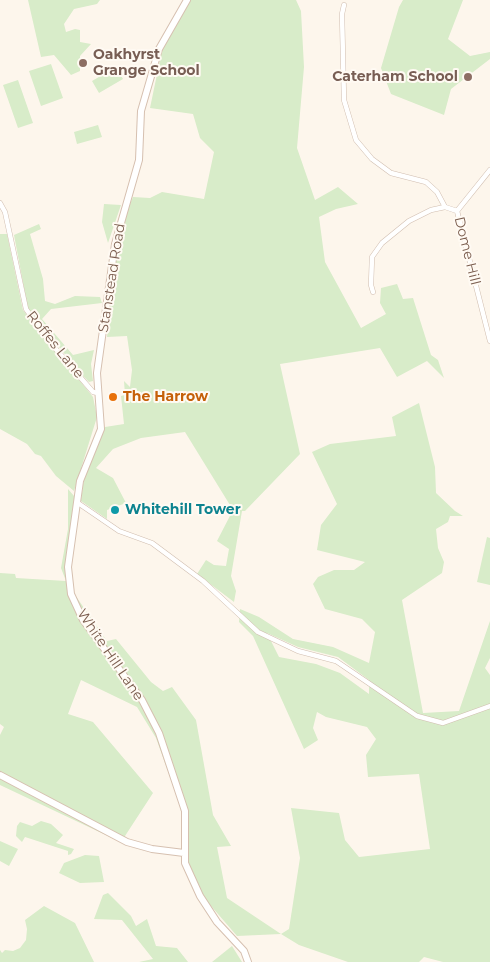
<!DOCTYPE html>
<html>
<head>
<meta charset="utf-8">
<style>
	body { margin:0 }
	canvas { display:block; background:#fdf6ec }
</style>
</head>
<body>
<canvas width="490" height="962"></canvas>
<script>
const ctx = document.querySelector('canvas').getContext('2d');
ctx.lineJoin = 'round';
function paint(path, color) {
  ctx.fillStyle = color;
  ctx.fill(path, 'evenodd');
}
function toPath(rows) {
  const path = new Path2D();
  for (const r of rows) {
    path.moveTo(r[0], r[1]);
    for (let i = 2; i < r.length; i += 2) path.lineTo(r[i], r[i + 1]);
  }
  return path;
}
function strokePath(path, color, width, dash) {
  ctx.strokeStyle = color;
  ctx.lineWidth = width;
  ctx.lineCap = dash ? 'butt' : 'round';
  ctx.setLineDash(dash || []);
  ctx.stroke(path);
}
function write(font, color, halo, rows, align = 'center') {
  ctx.font = font + ' Montserrat,sans-serif';
  ctx.lineWidth = 4;
  ctx.setLineDash([]);
  ctx.textBaseline = 'middle';
  ctx.strokeStyle = halo;
  ctx.fillStyle = color;
  for (const [text, x, y, turn = 0] of rows) {
    ctx.save();
    ctx.translate(x, y);
    ctx.rotate((+turn || 0) * Math.PI / 180);
    ctx.textAlign = isNaN(turn) ? turn : align;
    if (halo) ctx.strokeText(text, 0, 0);
    ctx.fillText(text, 0, 0);
    ctx.restore();
  }
}
const green = toPath([
	[28,0,100,0,97,4,74,9,64,24,66,32,75,29,80,30,80,42,91,44,80,56,80,71,71,75,54,55,41,57],
	[188,0,296,0,301,11,304,67,297,148,315,200,338,187,358,204,336,209,319,217,325,262,361,328,386,314,380,303,381,288,397,284,403,299,413,298,431,355,438,360,444,378,427,361,397,377,380,348,280,364,300,454,245,511,242,511,231,576,236,591,234,602,197,574,206,560,214,565,226,566,229,549,217,541,233,510,185,432,141,438,113,449,96,468,113,478,126,503,107,510,107,519,81,501,84,478,105,427,124,424,121,396,125,395,124,381,130,387,132,370,127,336,107,337,115,251,127,211,133,197,150,198,162,192,204,199,214,152,200,138,193,114,150,108,162,50],
	[403,0,463,0,448,39,470,56,490,52,490,59,451,89,444,115,391,94,381,68,399,7],
	[51,64,63,98,41,106,29,71],
	[116,67,123,79,99,93,92,81],
	[18,80,33,123,18,128,3,85],
	[98,125,102,137,77,144,74,132],
	[104,204,121,205,108,243,102,222],
	[39,224,41,229,30,234,43,279,45,301,55,304,75,296,100,297,102,303,51,309,42,319,73,355,94,350,91,364,93,381,89,382,81,374,28,309,14,235],
	[0,234,7,234,23,310,93,397,97,417,74,491,56,476,41,456,35,454,27,444,0,429],
	[419,403,435,467,436,493,455,511,463,516,450,516,448,522,436,529,438,548,444,562,442,573,402,600,423,713,459,711,490,621,490,658,485,668,490,675,490,962,443,962,424,957,419,962,348,962,299,945,281,934,237,936,205,899,189,864,180,805,156,738,137,707,81,680,68,714,93,722,153,793,125,836,129,846,0,785,0,735,4,727,0,724,0,573,15,574,16,578,66,581,61,568,68,529,68,489,74,496,74,506,65,567,66,582,107,641,116,639,151,682,163,691,172,687,196,720,213,815,231,846,217,847,227,898,281,934,289,929,300,858,291,808,339,813,345,840,359,857,430,849,419,774,368,777,366,755,376,739,367,727,326,717,317,712,313,728,318,740,304,749,253,636,239,622,240,609,259,617,293,639,333,647,369,663,375,632,362,619,325,609,313,584,318,577,334,570,354,570,365,562,317,550,321,525,337,504,312,452,330,444,396,436,392,417],
	[267,633,298,647,338,657,369,680,369,694,340,673,316,664,279,657],
	[487,537,490,538,490,585,477,582],
	[41,821,51,824,63,835,56,843,74,849,71,854,68,855,68,851,25,837,22,842,16,836,17,826,20,822,32,826],
	[0,841,18,849,9,866,0,861],
	[85,855,99,856,104,882,80,883,59,873,64,863],
	[108,893,131,916,136,926,147,919,156,946,177,948,188,962,139,962,153,959,122,920,94,919,103,895],
	[44,906,75,923,94,962,0,962,0,950,2,953,5,950,13,951,20,948,26,940,27,929,25,920],
	[232,946,242,962,212,962]
]);
const street = toPath([
	[344,5,342,14,344,100,356,140,372,159,391,173,426,182,437,192,445,207,457,211],
	[490,170,457,211,490,341],
	[0,203,5,212,26,309,48,340,93,392,98,393],
	[373,292,371,285,372,257,382,243,409,221,431,210,445,207],
	[78,503,119,531,152,543,203,581,258,632,298,651,336,661,417,716,443,723,490,706]
]);
const secondary = toPath([
	[187,0,159,49,141,111,139,160,115,244,97,373,101,429,80,481,68,567,71,594,83,620,142,700,159,733,185,811,185,863,200,896,217,922,244,951,248,962],
	[0,775,127,842,152,849,184,853]
]);
const markers = [
	[83,63,5,"#8d6e63"],
	[468,77,5,"#8d6e63"],
	[113,397,5,"#e8710a"],
	[115,510,5,"#0f9aa8"]
];
const educationNames = [
	["Oakhyrst",93,55],
	["Grange School",93,71],
	["Caterham School",458,77,"right"]
];
const streetNames = [
	["Dome Hill",467,251,76],
	["Stanstead Road",112,278,-81],
	["Roffes Lane",55,345,51],
	["White Hill Lane",110,655,56]
];
const foodNames = [
	["The Harrow",123,397]
];
const cultureNames = [
	["Whitehill Tower",125,510]
];
paint(green, '#d8ecc9');
strokePath(street, '#d1beb0', 5.5);
strokePath(secondary, '#d6c0b0', 8);
strokePath(street, '#fff', 4.5);
strokePath(secondary, '#fff', 6);
for (const [x, y, r, color] of markers) {
  const dot = new Path2D();
  dot.arc(x, y, r, 0, 2 * Math.PI);
  ctx.fillStyle = color;
  ctx.fill(dot);
  strokePath(dot, '#fffaf3', 2);
}
write('bold 14px', '#785e54', '#fffaf3', educationNames, 'left');
write('14px', '#7a5c4d', '#fffaf3', streetNames);
write('bold 14px', '#c56008', '#fffaf3', foodNames, 'left');
write('bold 14px', '#0d838f', '#fffaf3', cultureNames, 'left');
</script>
</body>
</html>
